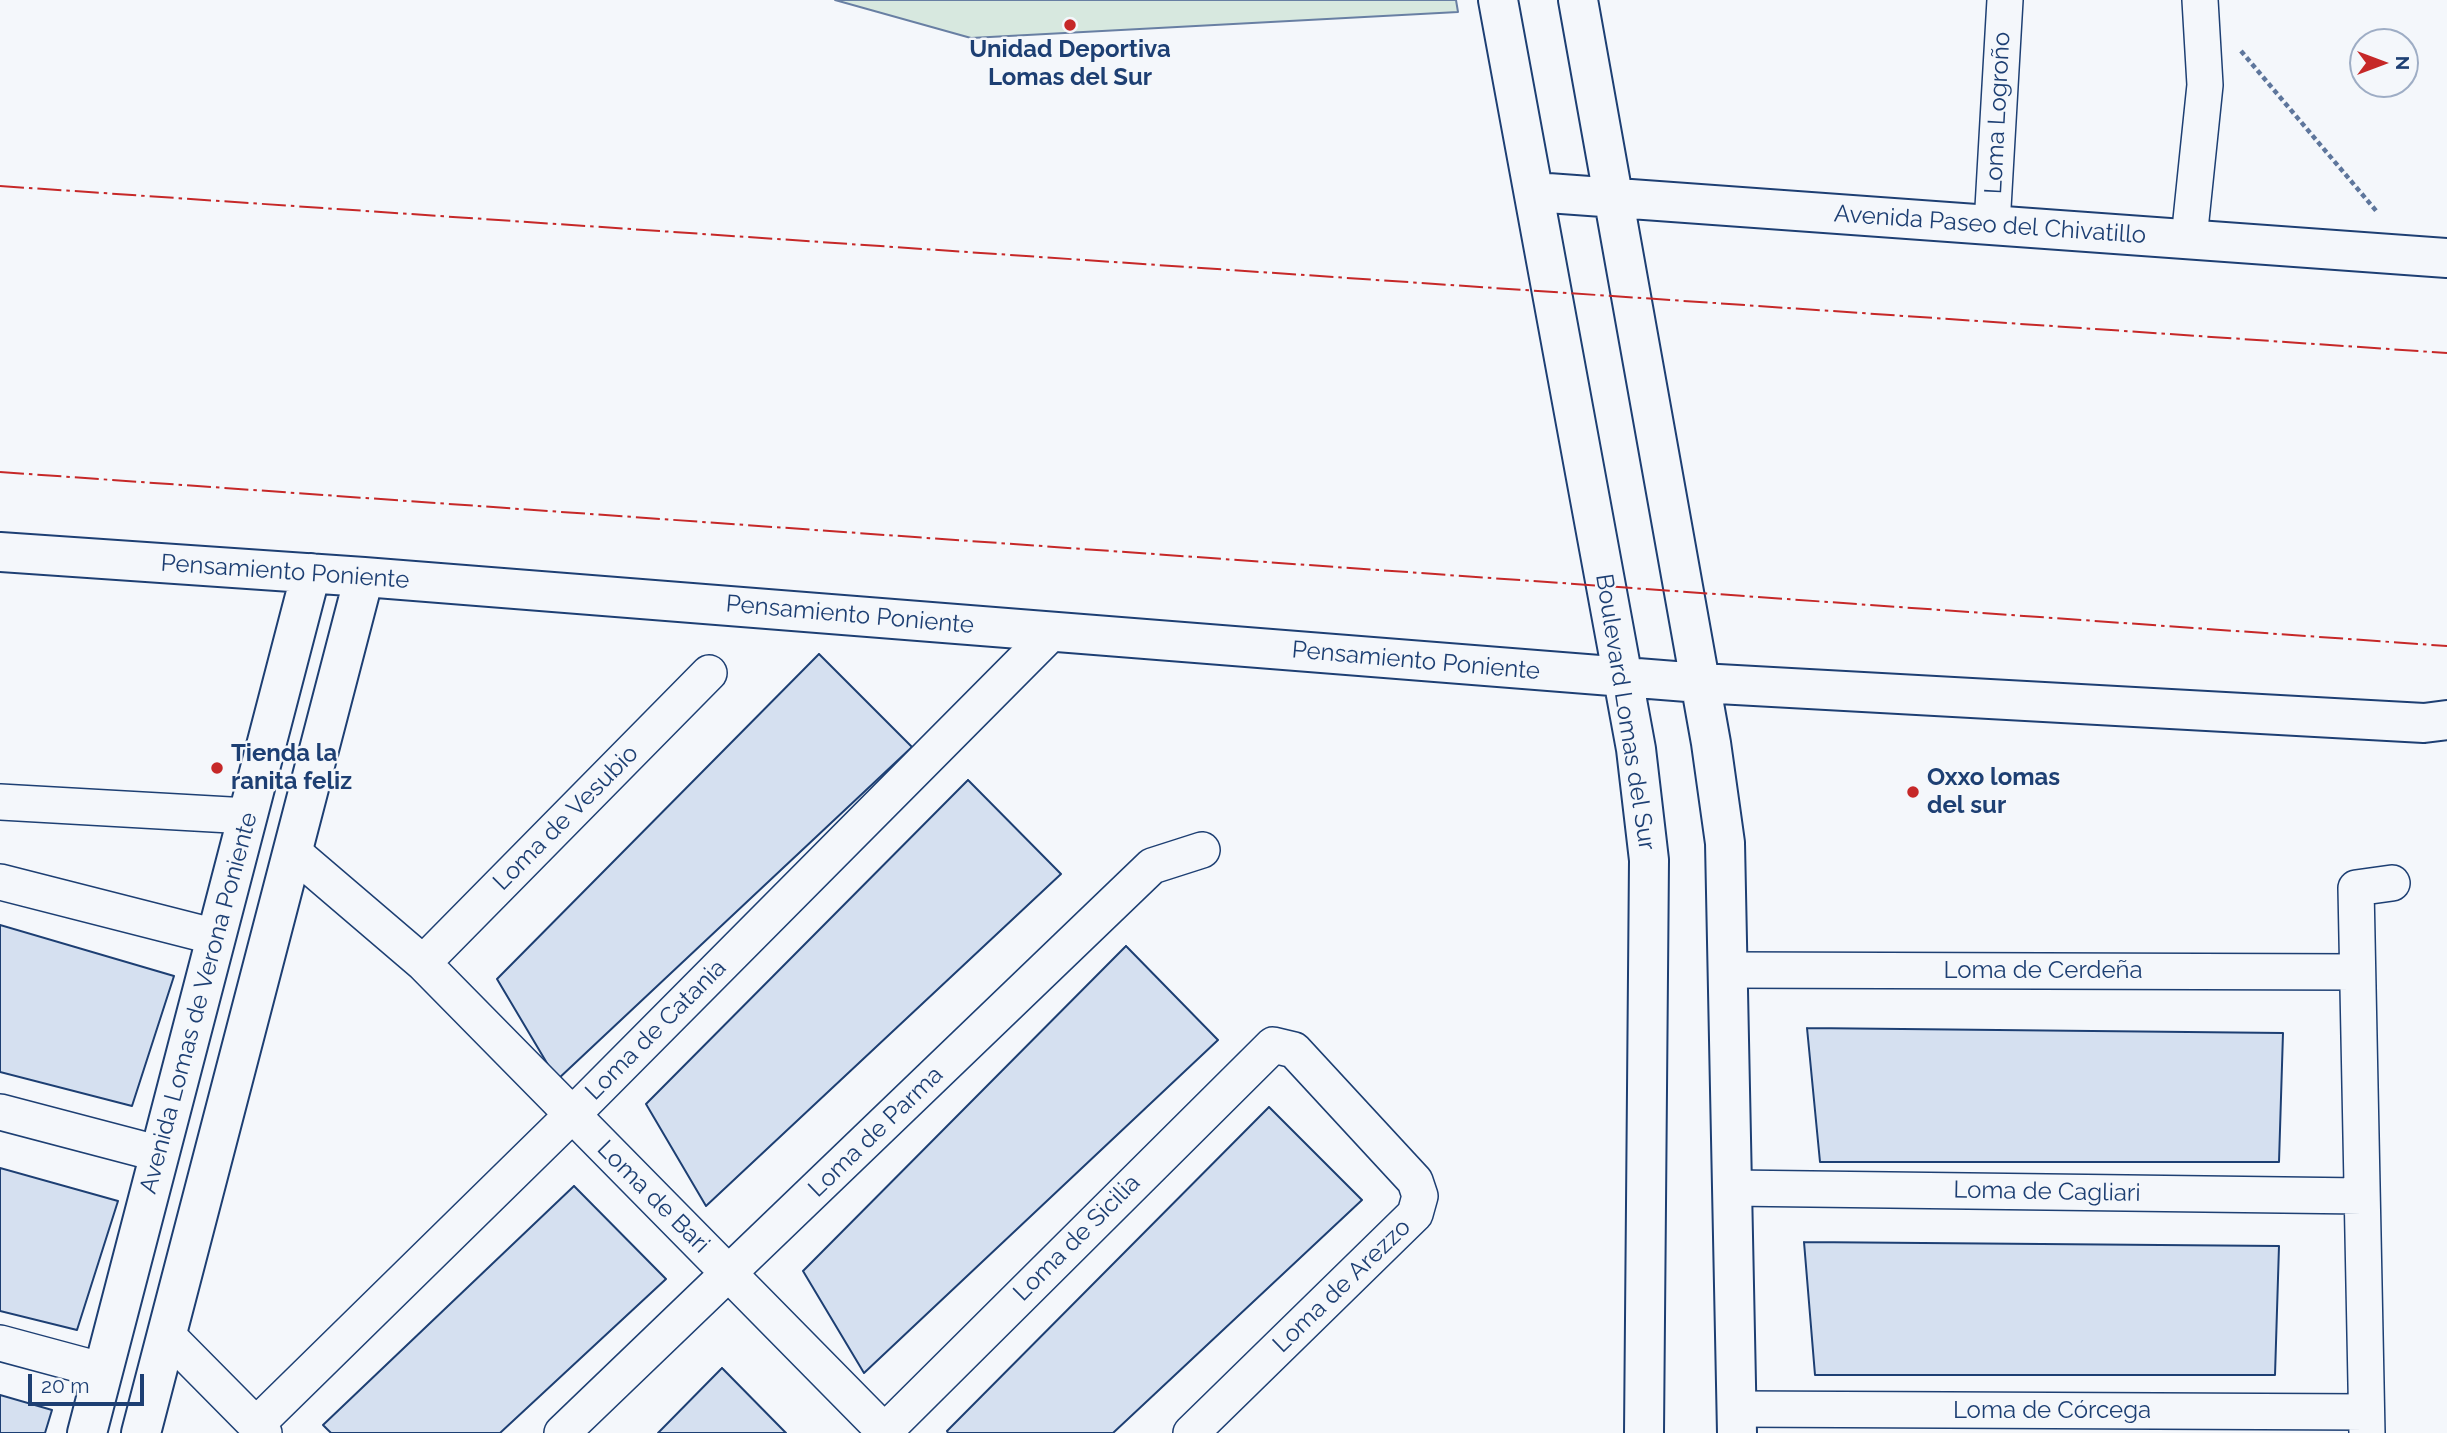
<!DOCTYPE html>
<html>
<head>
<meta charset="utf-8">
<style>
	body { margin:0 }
	#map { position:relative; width:2447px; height:1433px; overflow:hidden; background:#f4f7fb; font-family:Raleway,sans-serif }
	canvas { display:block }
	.north { position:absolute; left:2349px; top:28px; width:70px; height:70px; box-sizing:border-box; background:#f4f7fb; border:2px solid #9eadc5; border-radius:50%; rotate:90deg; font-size:19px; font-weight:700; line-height:28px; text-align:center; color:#1d3f73 }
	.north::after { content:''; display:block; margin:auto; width:24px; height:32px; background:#c62828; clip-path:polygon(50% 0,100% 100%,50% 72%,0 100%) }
	.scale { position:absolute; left:28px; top:1374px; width:116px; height:32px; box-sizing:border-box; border:4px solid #1d3f73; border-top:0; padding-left:9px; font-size:21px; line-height:24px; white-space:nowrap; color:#1d3f73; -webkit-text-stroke:5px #f4f7fb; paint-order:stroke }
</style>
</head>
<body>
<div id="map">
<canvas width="2447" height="1433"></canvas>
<div class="north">N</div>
<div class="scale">20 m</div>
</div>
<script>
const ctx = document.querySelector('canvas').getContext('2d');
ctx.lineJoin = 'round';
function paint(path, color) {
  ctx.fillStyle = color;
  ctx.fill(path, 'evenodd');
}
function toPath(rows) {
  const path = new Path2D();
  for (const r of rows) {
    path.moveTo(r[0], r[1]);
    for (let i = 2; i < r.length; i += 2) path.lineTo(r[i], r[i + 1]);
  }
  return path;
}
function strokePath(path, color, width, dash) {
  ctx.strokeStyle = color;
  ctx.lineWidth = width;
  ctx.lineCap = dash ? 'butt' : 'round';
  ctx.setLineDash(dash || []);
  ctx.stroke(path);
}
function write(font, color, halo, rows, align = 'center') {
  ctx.font = font + ' Raleway,sans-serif';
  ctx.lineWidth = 5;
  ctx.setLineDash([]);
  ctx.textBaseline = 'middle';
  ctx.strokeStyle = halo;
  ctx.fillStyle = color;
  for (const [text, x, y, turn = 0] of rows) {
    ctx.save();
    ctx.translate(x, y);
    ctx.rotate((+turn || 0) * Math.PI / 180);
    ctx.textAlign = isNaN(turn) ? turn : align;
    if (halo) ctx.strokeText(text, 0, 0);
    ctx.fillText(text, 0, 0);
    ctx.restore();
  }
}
const green = toPath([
	[835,0,1456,0,1458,12,971,38,835,0]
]);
const building = toPath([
	[819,654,912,747,557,1080,497,979,819,654],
	[968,780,1061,874,706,1206,646,1104,968,780],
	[0,925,174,976,132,1106,0,1072,0,925],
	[1126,946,1218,1040,864,1373,803,1271,1126,946],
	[1807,1028,2283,1033,2279,1162,1820,1162,1807,1028],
	[1269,1107,1362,1200,1113,1433,948,1433,947,1431,1269,1107],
	[0,1168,118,1201,77,1330,0,1311,0,1168],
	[574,1186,666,1279,500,1433,331,1433,323,1425,574,1186],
	[1804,1242,2279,1246,2275,1375,1815,1375,1804,1242],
	[722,1368,786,1433,658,1433,722,1368],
	[0,1395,52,1410,45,1433,0,1433,0,1395]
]);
const path = toPath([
	[2241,51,2378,213]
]);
const minor = toPath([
	[1992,225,2005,0],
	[2189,239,2205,85,2200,0],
	[0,802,248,816],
	[292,851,423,963,886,1433],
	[0,882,216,937],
	[423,963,709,673],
	[1728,970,2357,972],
	[0,1112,160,1154],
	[1732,1188,2362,1196],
	[166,1334,264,1433],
	[0,1343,104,1371],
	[1737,1409,2366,1412],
	[256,1425,572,1115,1053,631],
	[562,1433,1152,866,1202,850],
	[883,1433,1273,1045,1294,1050,1415,1181,1420,1196,1415,1214,1191,1433],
	[2367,1433,2356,888,2392,883]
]);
const tertiary = toPath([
	[1498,0,1636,749,1649,860,1644,1433],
	[1578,0,1711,743,1725,843,1737,1433],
	[1534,192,2447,258],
	[0,552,364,577,1700,683,2424,723,2447,720],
	[87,1433,311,573],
	[141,1433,364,577]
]);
const power = toPath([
	[0,186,2447,353],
	[0,472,2447,646]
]);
const markers = [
	[1070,25,7,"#c62828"],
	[217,768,7,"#c62828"],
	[1913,792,7,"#c62828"]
];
const poiNames = [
	["Unidad Deportiva",1070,50,"center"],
	["Lomas del Sur",1070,78,"center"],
	["Tienda la",231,754],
	["ranita feliz",231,782],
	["Oxxo lomas",1927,778],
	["del sur",1927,806]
];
const streetNames = [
	["Loma Logroño",1998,113,-87],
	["Avenida Paseo del Chivatillo",1990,225,4],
	["Pensamiento Poniente",285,572,4],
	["Pensamiento Poniente",850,615,5],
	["Pensamiento Poniente",1416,661,5],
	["Boulevard Lomas del Sur",1625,712,81],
	["Loma de Vesubio",566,818,-45],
	["Loma de Cerdeña",2043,971],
	["Avenida Lomas de Verona Poniente",199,1003,-75],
	["Loma de Catania",656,1030,-45],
	["Loma de Parma",876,1132,-44],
	["Loma de Cagliari",2047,1192,1],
	["Loma de Bari",653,1197,45],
	["Loma de Sicilia",1077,1238,-45],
	["Loma de Arezzo",1342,1286,-44],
	["Loma de Córcega",2052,1411]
];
paint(green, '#d7e8df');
strokePath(green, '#687fa3', 2);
paint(building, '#d5e0f0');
strokePath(building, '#1d3f73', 2);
strokePath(minor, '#1d3f73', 38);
strokePath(tertiary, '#1d3f73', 42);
strokePath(path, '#5e769c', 4.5, [5, 3.5]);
strokePath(minor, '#f4f7fb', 35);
strokePath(tertiary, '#f4f7fb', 38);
strokePath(power, '#c62828', 2, [24, 5, 3.5, 5]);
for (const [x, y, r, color] of markers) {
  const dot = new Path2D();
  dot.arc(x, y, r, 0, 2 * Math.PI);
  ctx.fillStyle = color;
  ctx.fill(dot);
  strokePath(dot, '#f4f7fb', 2.5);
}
write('bold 24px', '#1d3f73', '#f4f7fb', poiNames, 'left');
write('24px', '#1d3f73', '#f4f7fb', streetNames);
</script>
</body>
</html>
